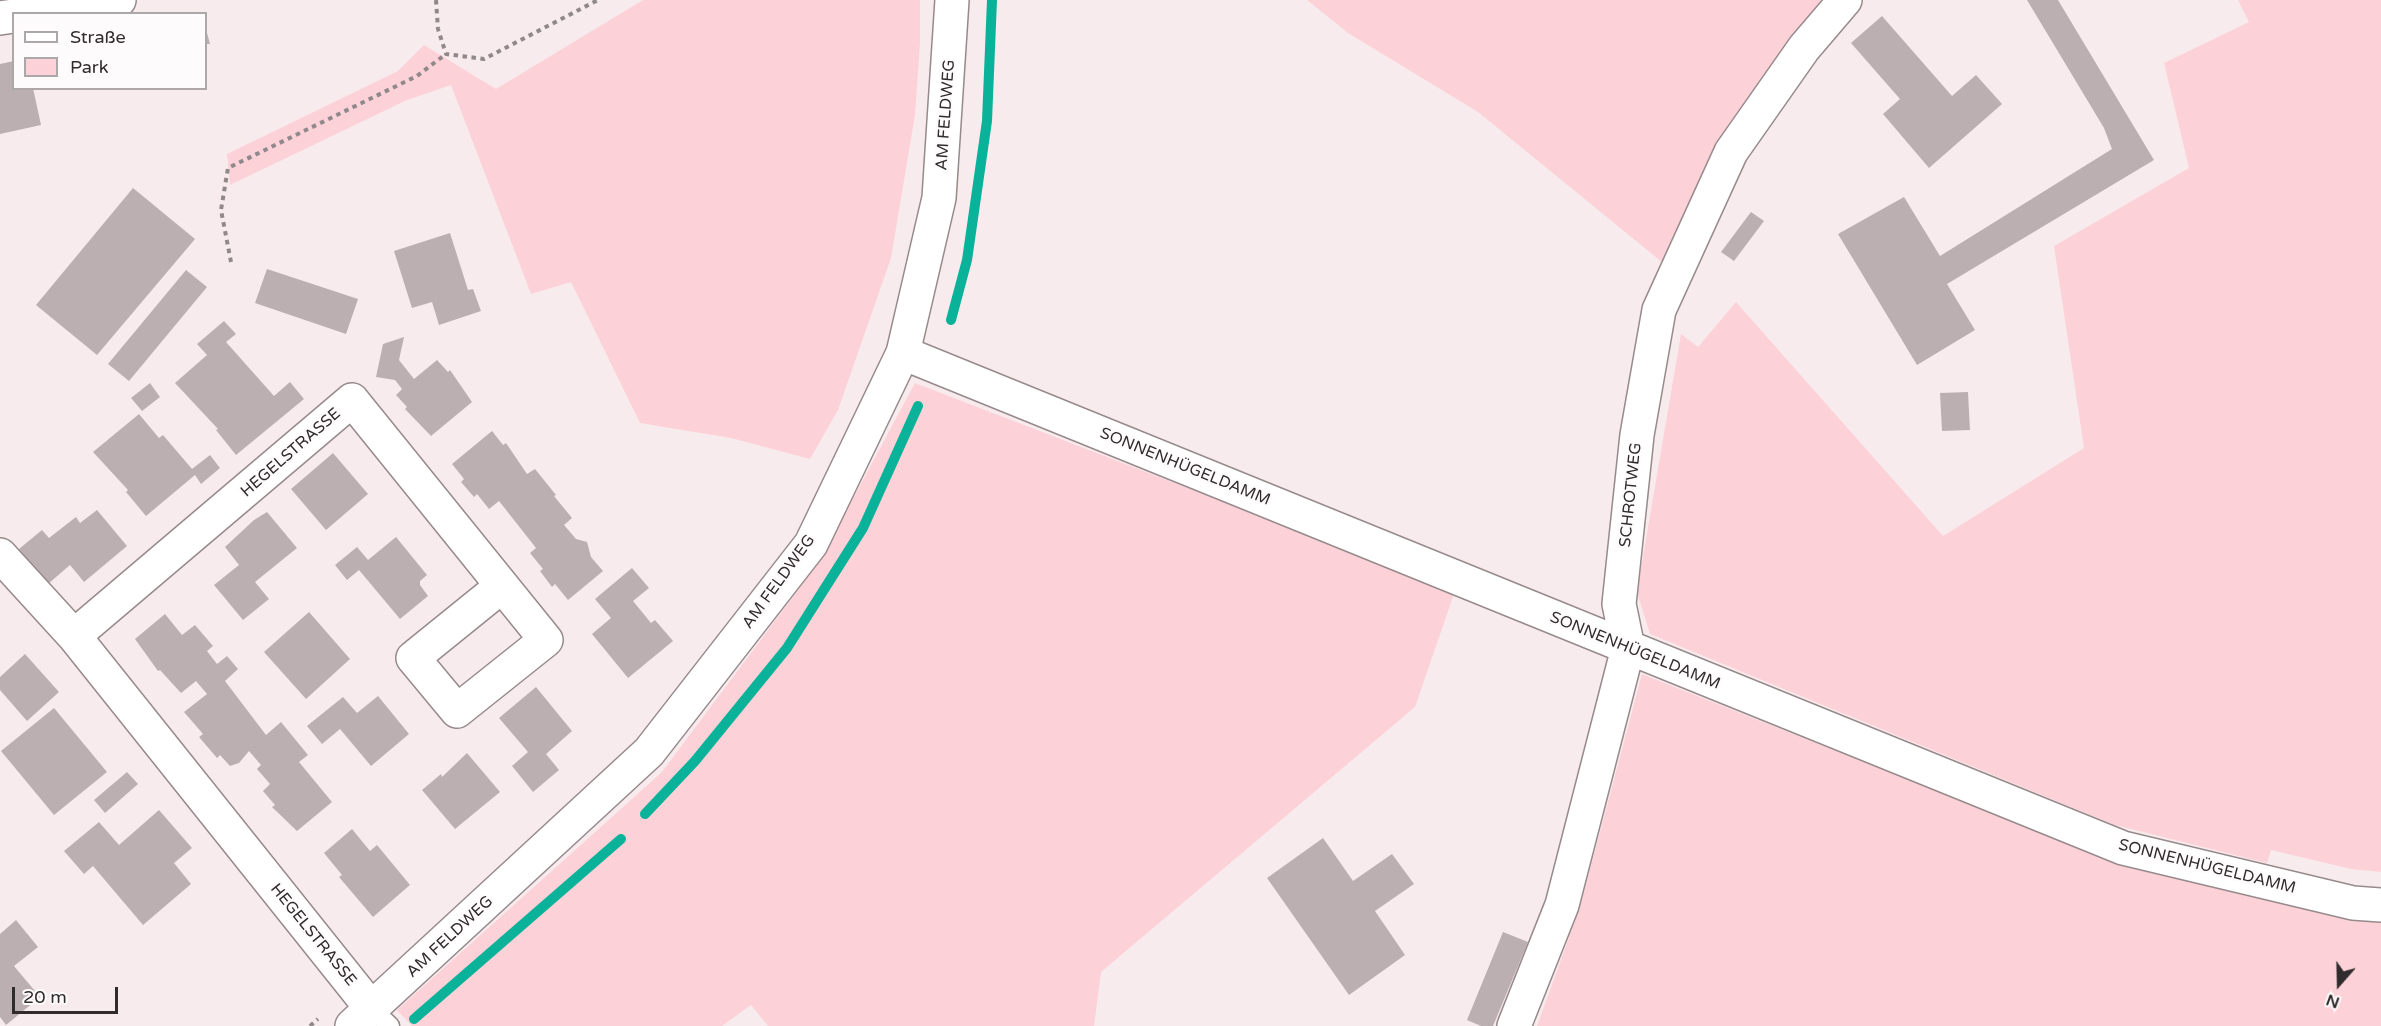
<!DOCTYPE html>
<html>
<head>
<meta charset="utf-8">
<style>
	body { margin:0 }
	#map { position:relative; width:2381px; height:1026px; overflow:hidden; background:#f8ebed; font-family:"Varela Round",sans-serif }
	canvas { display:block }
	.legend { position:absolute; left:12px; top:12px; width:195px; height:78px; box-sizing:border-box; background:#fefbfc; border:2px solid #aca8a9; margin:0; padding:8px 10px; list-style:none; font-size:18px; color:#302b2c }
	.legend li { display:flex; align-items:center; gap:12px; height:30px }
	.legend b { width:30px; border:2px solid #aca8a9 }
	.north { position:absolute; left:2309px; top:954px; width:60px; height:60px; -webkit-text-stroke:4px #fefbfc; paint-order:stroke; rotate:200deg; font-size:16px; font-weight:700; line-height:24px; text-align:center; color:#302b2c }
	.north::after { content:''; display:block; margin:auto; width:21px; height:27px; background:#302b2c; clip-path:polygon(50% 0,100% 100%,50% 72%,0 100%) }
	.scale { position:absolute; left:12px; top:987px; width:106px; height:27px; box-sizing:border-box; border:3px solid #302b2c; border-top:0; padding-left:8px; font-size:18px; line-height:21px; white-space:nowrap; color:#302b2c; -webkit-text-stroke:4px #fefbfc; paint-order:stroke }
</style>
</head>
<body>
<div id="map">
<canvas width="2381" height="1026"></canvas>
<ul class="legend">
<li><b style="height:8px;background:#fff"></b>Straße</li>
<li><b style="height:16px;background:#fcd2d8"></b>Park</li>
</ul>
<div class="north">N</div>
<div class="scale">20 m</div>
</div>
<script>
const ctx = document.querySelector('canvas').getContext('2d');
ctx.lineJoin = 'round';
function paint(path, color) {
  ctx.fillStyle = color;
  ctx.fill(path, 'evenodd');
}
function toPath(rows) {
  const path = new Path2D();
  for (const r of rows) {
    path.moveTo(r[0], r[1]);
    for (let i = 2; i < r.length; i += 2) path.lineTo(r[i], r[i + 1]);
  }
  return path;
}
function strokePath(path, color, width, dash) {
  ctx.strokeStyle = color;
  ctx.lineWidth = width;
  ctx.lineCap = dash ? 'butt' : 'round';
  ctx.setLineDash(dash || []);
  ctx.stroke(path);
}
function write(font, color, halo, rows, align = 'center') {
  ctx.font = font + ' "Varela Round",sans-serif';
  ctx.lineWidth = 4.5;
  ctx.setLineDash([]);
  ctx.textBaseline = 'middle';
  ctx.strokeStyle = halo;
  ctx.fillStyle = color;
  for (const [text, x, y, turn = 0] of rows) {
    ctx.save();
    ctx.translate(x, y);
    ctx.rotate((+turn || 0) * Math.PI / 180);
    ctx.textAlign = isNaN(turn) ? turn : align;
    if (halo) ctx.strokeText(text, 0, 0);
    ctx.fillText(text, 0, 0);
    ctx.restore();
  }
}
const green = toPath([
	[643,0,920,0,920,43,915,115,891,258,838,410,810,459,731,438,640,423,571,282,531,294,451,85,407,100,230,185,227,154,398,71,424,45,496,89],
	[1307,0,1827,0,1728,125,1678,233,1668,267,1478,112,1348,33],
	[2238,0,2381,0,2381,872,2351,869,2271,850,2267,863,2115,825,1650,634,1637,592,1681,334,1698,347,1736,302,1943,536,2084,448,2054,246,2189,168,2164,63,2249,22],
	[915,383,1455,591,1415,707,1101,972,1094,1026,768,1026,751,1005,722,1026,412,1026,397,1010,662,772,819,562],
	[1642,674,2103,857,2193,882,2298,906,2381,920,2381,1026,1537,1026,1580,907]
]);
const stream = toPath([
	[951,320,967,260,987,121,992,0],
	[645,814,695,761,787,648,863,528,918,406],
	[414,1019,621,839]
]);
const building = toPath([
	[2027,0,2058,0,2154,160,1947,284,1975,330,1917,365,1838,234,1904,197,1940,256,2112,149,2104,128],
	[1882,16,1952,96,1976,75,2002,104,1929,168,1883,114,1900,99,1851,43],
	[206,29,210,44,206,44],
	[14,61,14,88,33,88,41,125,0,134,0,64],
	[133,188,195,239,97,355,36,305],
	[1751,212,1764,221,1734,261,1721,252],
	[450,233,468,290,473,289,481,311,439,325,432,302,412,308,394,251],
	[267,269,358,299,346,334,255,303],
	[186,270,207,287,129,381,108,364],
	[224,321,236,334,226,342,274,396,290,382,304,399,236,455,216,430,218,429,175,383,207,355,197,344],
	[404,337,399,360,414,379,437,360,448,372,450,370,472,402,431,436,405,409,407,407,396,395,402,389,395,380,376,377,383,344],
	[150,383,160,397,142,411,131,398],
	[1968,392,1970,430,1942,431,1940,393],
	[139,414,159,438,163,435,192,469,210,455,220,468,201,484,195,475,146,516,126,492,128,490,93,452],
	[492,431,503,445,506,443,527,474,535,469,556,495,554,496,572,518,564,525,576,539,587,542,591,557,603,571,568,600,555,584,552,587,540,571,543,569,530,553,536,548,499,501,489,509,477,494,474,497,461,482,464,479,452,464],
	[333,453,368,494,326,530,291,489],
	[97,510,127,546,84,582,70,565,48,584,19,549,42,530,49,538,76,517,80,523],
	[267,512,297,548,255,582,269,599,243,620,214,585,239,565,225,547,254,520],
	[396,537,427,575,420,581,420,585,428,596,400,619,359,570,347,580,335,565,357,547,368,560],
	[632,568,649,588,633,601,651,623,655,620,673,641,628,678,592,634,611,618,595,599],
	[309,612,350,659,306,699,264,652],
	[165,614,182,635,195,625,213,646,207,651,217,664,227,656,238,669,225,681,266,735,281,722,308,755,299,762,332,802,297,831,272,807,275,805,263,791,270,784,257,769,261,765,249,751,239,763,230,766,220,755,217,758,199,737,203,734,184,712,207,694,196,681,181,693,160,670,158,671,135,639],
	[25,654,59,692,27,721,0,690,0,677],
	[536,687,572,731,546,754,559,770,533,792,512,766,528,752,499,718],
	[378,696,409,734,371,766,340,729,322,744,307,726,343,697,357,713],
	[54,708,107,772,54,815,1,751],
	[467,753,500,792,455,829,422,790,441,774,442,777],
	[127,772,138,784,105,813,94,800],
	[159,810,192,848,174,863,191,884,143,925,93,866,84,874,64,851,99,822,119,845],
	[352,829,370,851,377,845,410,885,373,917,339,877,342,875,324,853],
	[1323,838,1353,881,1392,854,1414,884,1375,911,1405,955,1349,995,1267,878],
	[16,920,38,947,14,966,40,997,6,1025,0,1017,0,934],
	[1503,932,1528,942,1493,1026,1481,1026,1467,1020]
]);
const path = toPath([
	[436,0,438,29,446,54,484,59,598,0],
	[231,262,221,210,228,168,417,76,446,54],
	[310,1026,318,1019]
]);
const service = toPath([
	[372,1009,390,1026]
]);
const minor = toPath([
	[28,14,119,0],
	[0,18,14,16],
	[903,353,2123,848,2353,903,2381,905],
	[0,555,74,636,372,1009],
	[74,636,352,400,546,640,457,711,413,658,502,586],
	[1514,1026,1562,905,1628,648,1619,604,1637,435,1659,310,1731,152,1804,48,1845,0]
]);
const tertiary = toPath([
	[352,1026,649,752,811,544,903,353,939,198,952,0]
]);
const streetNames = [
	["AM FELDWEG",946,115,-86],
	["HEGELSTRASSE",291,453,-41],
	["SONNENHÜGELDAMM",1185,467,22],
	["SCHROTWEG",1631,495,-84],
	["AM FELDWEG",779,582,-54],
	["SONNENHÜGELDAMM",1635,651,22],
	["SONNENHÜGELDAMM",2207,867,14],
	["HEGELSTRASSE",313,935,51],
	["AM FELDWEG",450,937,-43]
];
paint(green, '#fcd2d8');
strokePath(stream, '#0bb29a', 10);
paint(building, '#bcafb1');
strokePath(service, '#978a8c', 21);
strokePath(minor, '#978a8c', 36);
strokePath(tertiary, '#978a8c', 36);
strokePath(path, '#918889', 4, [4.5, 4.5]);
strokePath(service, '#fff', 18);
strokePath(minor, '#fff', 33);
strokePath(tertiary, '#fff', 33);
write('16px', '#302b2c', '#fefbfc', streetNames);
</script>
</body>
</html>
